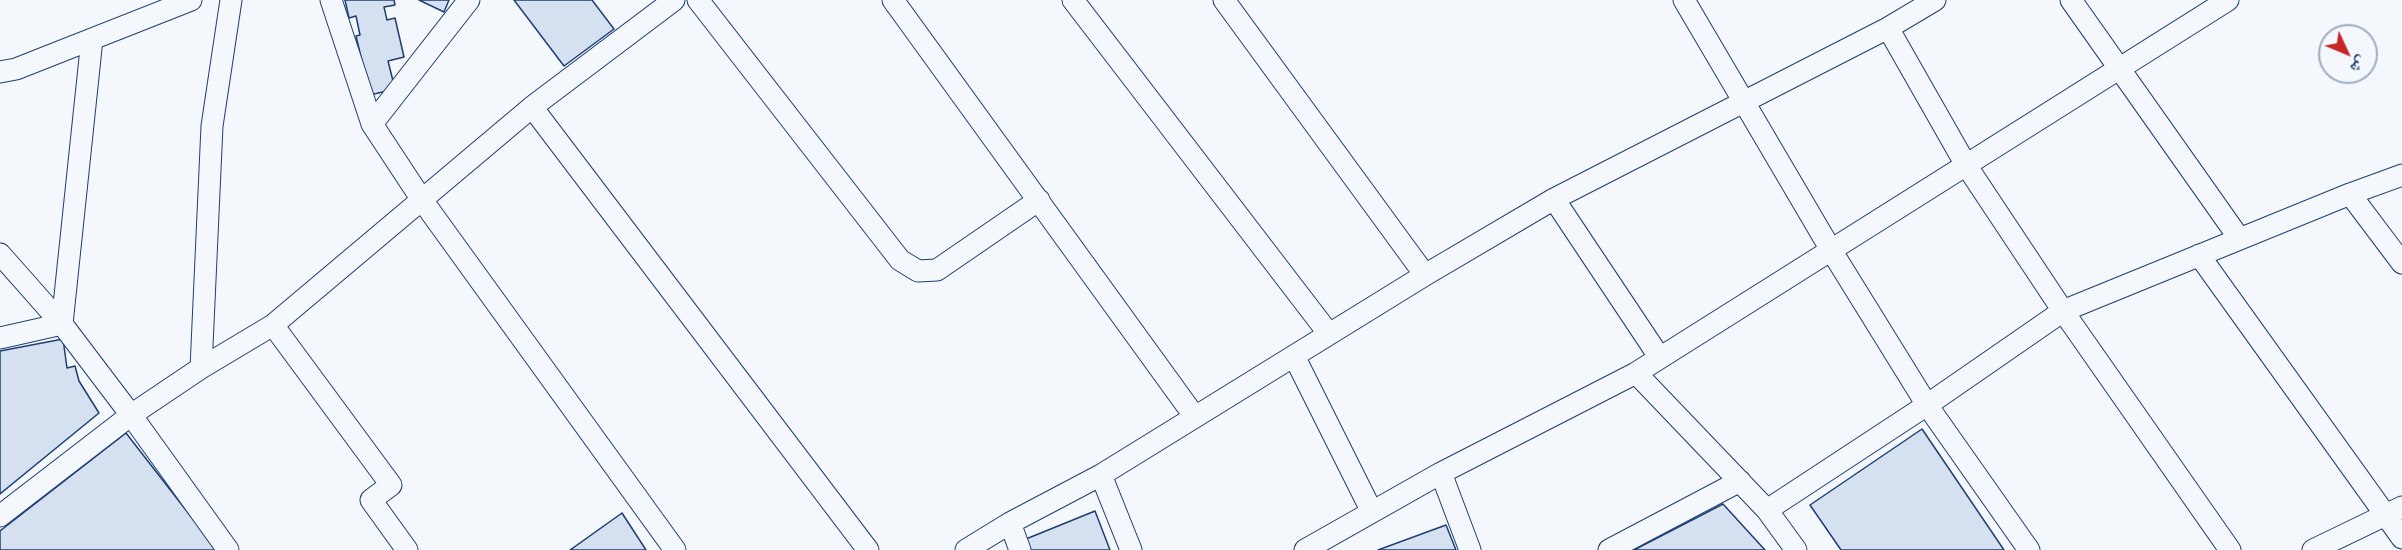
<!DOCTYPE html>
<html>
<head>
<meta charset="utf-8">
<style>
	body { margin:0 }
	#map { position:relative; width:2402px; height:550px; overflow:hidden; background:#f4f7fb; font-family:"Archivo Narrow","Noto Naskh Arabic",sans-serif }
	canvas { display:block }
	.north { position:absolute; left:2318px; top:24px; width:60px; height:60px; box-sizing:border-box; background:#f4f7fb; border:2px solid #9eadc5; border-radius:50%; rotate:134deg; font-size:16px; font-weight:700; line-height:24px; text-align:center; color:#1d3f73 }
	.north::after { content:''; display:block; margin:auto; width:21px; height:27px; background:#c62828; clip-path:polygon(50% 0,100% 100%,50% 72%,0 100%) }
</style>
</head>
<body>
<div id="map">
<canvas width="2402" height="550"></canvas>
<div class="north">ش</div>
</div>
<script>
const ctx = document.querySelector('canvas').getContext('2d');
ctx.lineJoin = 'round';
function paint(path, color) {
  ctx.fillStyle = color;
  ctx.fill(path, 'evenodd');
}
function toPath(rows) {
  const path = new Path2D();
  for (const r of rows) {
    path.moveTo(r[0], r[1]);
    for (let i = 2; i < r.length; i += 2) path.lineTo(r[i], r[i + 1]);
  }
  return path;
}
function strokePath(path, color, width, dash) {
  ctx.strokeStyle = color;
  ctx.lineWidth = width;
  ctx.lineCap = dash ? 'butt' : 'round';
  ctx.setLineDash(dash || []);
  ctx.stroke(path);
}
const building = toPath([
	[345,0,394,0,395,5,384,7,387,20,395,18,404,57,388,61,395,89,370,95,356,36,360,35,356,16,349,18,345,0],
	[419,0,449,0,444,12,419,0],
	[514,0,592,0,614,29,564,66,514,0],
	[63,339,67,368,75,366,79,381,99,413,0,494,0,351,63,339],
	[1922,429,2004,550,1841,550,1810,505,1922,429],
	[126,433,217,550,0,550,0,531,126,433],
	[1723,504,1765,550,1634,550,1723,504],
	[1095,511,1110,550,1030,550,1026,539,1095,511],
	[622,513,646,550,570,550,622,513],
	[1446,525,1456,550,1378,550,1446,525]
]);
const minor = toPath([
	[331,0,372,124],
	[469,0,372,124,422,200,675,550],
	[698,0,900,260,918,271,937,270,1039,200],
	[893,0,1195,417],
	[1073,0,1329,334],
	[1224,0,1425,275],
	[1684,0,1831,250,1927,405,2029,550],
	[2071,0,2239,238],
	[1888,28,1966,165,2063,311,2230,550],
	[0,72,16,69,191,0],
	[532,107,868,550],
	[2350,194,2402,263],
	[1554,199,1660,358],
	[0,254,62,324,131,415,228,550],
	[2199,255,2402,538],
	[273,325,391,485,371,500,407,550],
	[0,338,62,324,92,39],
	[1294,356,1372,512],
	[201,368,212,126,231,0],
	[1636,373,2228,0],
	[1441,473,1470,550],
	[1101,475,1131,550],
	[1767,510,1927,405,2063,311,2350,194,2402,175],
	[0,516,131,415,201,368,273,325,532,107,674,0],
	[1010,523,1020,550],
	[966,550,1010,523,1101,475,1425,275,1554,199,1888,28,1935,0],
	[1305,550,1441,473,1636,373,1767,510,1796,550],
	[1609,550,1740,481],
	[2313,550,2402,507]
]);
paint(building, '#d5e0f0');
strokePath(building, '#1d3f73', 1.5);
strokePath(minor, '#1d3f73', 23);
strokePath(minor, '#f4f7fb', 21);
</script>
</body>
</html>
